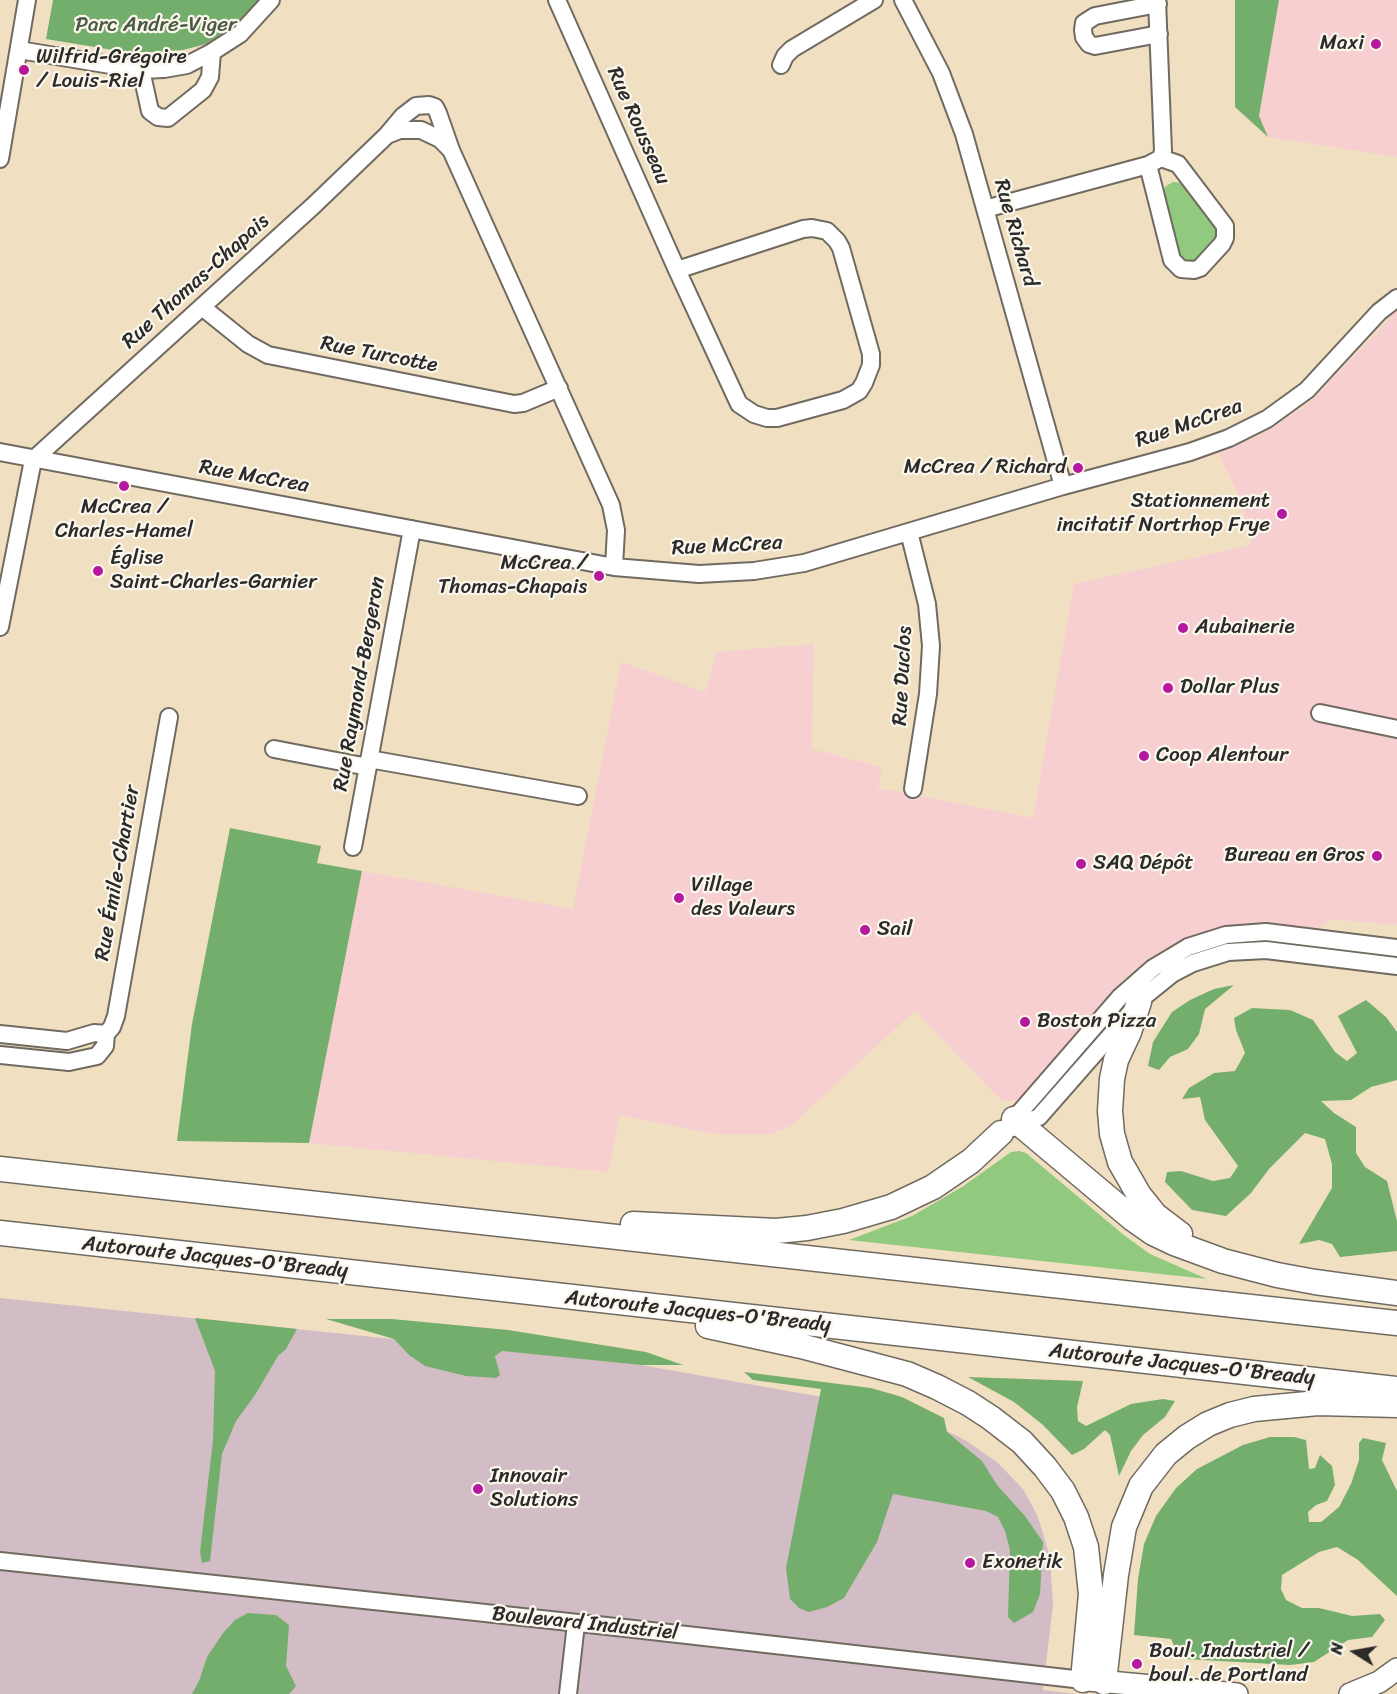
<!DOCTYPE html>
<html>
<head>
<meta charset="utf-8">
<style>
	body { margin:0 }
	#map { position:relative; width:1397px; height:1694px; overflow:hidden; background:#f1dfc1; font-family:Sriracha,sans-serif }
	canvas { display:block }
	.north { position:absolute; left:1325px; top:1622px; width:60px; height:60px; -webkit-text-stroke:4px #fbf7ec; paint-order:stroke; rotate:281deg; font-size:16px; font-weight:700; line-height:24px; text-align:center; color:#2b2b2b }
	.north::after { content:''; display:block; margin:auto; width:21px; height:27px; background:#2b2b2b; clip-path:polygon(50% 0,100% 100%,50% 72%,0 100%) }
</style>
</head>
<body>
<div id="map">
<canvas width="1397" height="1694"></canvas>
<div class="north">N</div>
</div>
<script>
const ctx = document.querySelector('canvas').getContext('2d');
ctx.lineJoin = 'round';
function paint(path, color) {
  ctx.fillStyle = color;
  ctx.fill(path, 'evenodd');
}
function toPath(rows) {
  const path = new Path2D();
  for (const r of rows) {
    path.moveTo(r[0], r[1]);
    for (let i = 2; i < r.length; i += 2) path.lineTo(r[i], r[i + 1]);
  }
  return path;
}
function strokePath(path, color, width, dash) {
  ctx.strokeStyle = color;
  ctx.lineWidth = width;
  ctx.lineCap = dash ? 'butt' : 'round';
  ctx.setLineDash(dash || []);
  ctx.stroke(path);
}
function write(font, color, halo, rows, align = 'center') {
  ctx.font = font + ' Sriracha,sans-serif';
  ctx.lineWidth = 4.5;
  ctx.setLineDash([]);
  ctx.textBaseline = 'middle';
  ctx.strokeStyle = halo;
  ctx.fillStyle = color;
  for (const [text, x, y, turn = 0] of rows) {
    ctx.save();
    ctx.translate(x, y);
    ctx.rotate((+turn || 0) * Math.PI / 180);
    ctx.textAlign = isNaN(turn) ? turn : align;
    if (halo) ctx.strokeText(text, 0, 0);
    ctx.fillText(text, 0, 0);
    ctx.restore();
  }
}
const built = toPath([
	[1279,0,1397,0,1397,157,1268,137,1259,116],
	[1397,311,1397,925,1330,919,1317,932,1209,932,1174,945,1146,961,1124,979,1020,1098,1012,1101,1004,1101,997,1096,916,1012,912,1013,791,1126,771,1134,729,1135,709,1133,620,1115,608,1172,309,1143,362,871,573,909,621,662,705,692,717,652,814,644,812,749,882,767,878,788,1033,818,1074,584,1252,545,1249,530,1236,489,1218,453,1260,435,1295,413,1310,402]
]);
const industrial = toPath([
	[0,1298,641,1365,890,1409,932,1424,965,1440,997,1462,1023,1489,1038,1517,1050,1557,1053,1605,1043,1690,1076,1694,0,1694]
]);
const green = toPath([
	[1173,182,1184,183,1218,228,1217,239,1198,260,1192,262,1184,261,1178,255,1162,191,1166,186],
	[1019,1151,1026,1153,1125,1236,1150,1254,1207,1279,849,1240,912,1216,962,1187,1011,1152]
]);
const forest = toPath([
	[53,0,265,0,247,19,224,36,206,44,183,50,154,52,125,52,46,39],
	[1235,0,1279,0,1259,116,1268,137,1235,107],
	[230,828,321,846,317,863,362,871,309,1143,177,1141,192,1024],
	[1234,985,1205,1009,1199,1034,1188,1049,1170,1057,1159,1070,1148,1066,1153,1042,1172,1012,1190,1000,1214,989],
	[1366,1000,1386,1017,1397,1032,1397,1080,1371,1087,1351,1100,1321,1101,1334,1113,1356,1127,1356,1153,1365,1167,1387,1181,1397,1221,1397,1251,1340,1257,1332,1244,1319,1240,1299,1244,1332,1188,1332,1164,1325,1139,1305,1133,1269,1169,1251,1193,1226,1216,1192,1210,1165,1182,1167,1172,1181,1171,1213,1181,1230,1178,1238,1166,1205,1120,1200,1097,1182,1099,1189,1088,1214,1073,1235,1071,1245,1053,1236,1030,1234,1018,1252,1008,1290,1010,1313,1020,1335,1052,1347,1061,1357,1053,1338,1016],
	[195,1318,297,1329,286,1349,278,1356,255,1395,236,1421,222,1454,210,1561,202,1563,200,1552,213,1440,215,1371],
	[326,1319,392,1319,508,1330,646,1352,683,1365,641,1365,502,1351,495,1356,500,1375,496,1378,466,1376,425,1366,409,1355,394,1339],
	[744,1372,871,1388,902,1397,944,1418,947,1432,982,1461,997,1485,1025,1516,1043,1542,1040,1594,1033,1612,1014,1623,1008,1617,1010,1550,1005,1531,998,1517,986,1511,893,1494,877,1542,844,1598,827,1607,809,1612,799,1608,790,1599,786,1568,821,1389,753,1380],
	[968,1377,1083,1381,1077,1407,1078,1421,1086,1426,1131,1404,1163,1399,1175,1401,1165,1417,1143,1435,1131,1451,1119,1476,1110,1435,1105,1430,1084,1449,1072,1455,1043,1425,1014,1402],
	[1270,1437,1294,1437,1306,1440,1309,1469,1315,1468,1320,1455,1332,1466,1335,1485,1327,1501,1316,1505,1308,1512,1309,1522,1321,1522,1339,1507,1351,1484,1359,1460,1359,1443,1363,1438,1386,1443,1382,1460,1397,1491,1397,1596,1358,1560,1337,1547,1319,1552,1282,1575,1281,1589,1286,1600,1302,1608,1319,1608,1352,1616,1380,1614,1385,1620,1372,1637,1348,1640,1314,1662,1290,1665,1185,1659,1177,1652,1171,1639,1134,1635,1138,1579,1144,1544,1156,1516,1176,1488,1197,1469,1243,1445],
	[248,1613,276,1615,289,1625,286,1666,296,1686,289,1694,192,1694,199,1681,207,1657,223,1633,235,1620]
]);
const minor = toPath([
	[557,0,677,270,739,404,754,414,767,418,777,418,843,400,859,391,864,383,871,365,871,354,841,248,837,241,827,231,812,228,803,229,677,270],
	[903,0,941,73,964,134,1063,486],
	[1158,4,1095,16,1084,23,1083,30,1084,37,1089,44,1095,46,1159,34],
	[19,50,141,70,164,69,187,65,212,52,240,34,271,0],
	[781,65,785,56,792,49,874,0],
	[141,70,150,111,158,117,168,118,203,90,210,77,212,52],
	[387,135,400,130,421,130,440,139,451,150],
	[0,159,27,0],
	[1148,165,1172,260,1181,269,1194,270,1200,268,1222,244,1225,238,1225,226,1178,164,1161,158],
	[985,209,1148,165,1161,158,1163,151,1157,0],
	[202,307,248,344,268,355,514,404,523,403,559,388],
	[0,452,614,567,699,574,754,571,804,563,1063,486,1190,452,1229,438,1267,419,1307,390,1379,312,1397,298],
	[33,460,313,206,387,135,403,116,416,106,429,105,435,107,438,113,451,150,611,505,616,530,614,567],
	[909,532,927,604,931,646,928,694,913,789],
	[0,627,33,460],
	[1320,713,1397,729],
	[274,749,368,767],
	[369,759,578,796],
	[353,847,412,529],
	[0,1034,67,1041,94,1033,106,1034],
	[0,1055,69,1062,97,1056,105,1046,106,1034,112,1027,116,1016,169,717],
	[1008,1126,1120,997,1153,968,1188,947,1226,935,1266,932,1397,948],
	[1013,1128,1039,1117,1146,995,1172,974,1193,963,1228,952,1266,950,1397,966],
	[0,1561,625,1628,1083,1680],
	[568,1694,576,1624]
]);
const major = toPath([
	[1088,1680,1237,1694],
	[1350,1694,1379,1682,1397,1669]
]);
const highway = toPath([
	[1139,1002,1129,1032,1116,1060,1112,1079,1110,1111,1112,1134,1120,1162,1139,1195,1155,1215,1180,1234],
	[1014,1119,1133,1219,1153,1233,1174,1243,1223,1261,1277,1275,1315,1282,1397,1293],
	[0,1169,1397,1323],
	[633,1224,776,1231,807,1228,843,1221,891,1207,933,1187,971,1161,1001,1133],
	[0,1233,1397,1389],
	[708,1326,801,1346,907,1374,937,1387,968,1403,991,1418,1022,1442,1045,1467,1063,1491,1076,1517,1086,1547,1091,1594,1083,1680],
	[1104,1682,1116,1575,1124,1527,1141,1486,1166,1454,1187,1437,1208,1424,1230,1415,1254,1409,1318,1403,1397,1405]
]);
const markers = [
	[1376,44,6,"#b5179e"],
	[24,70,6,"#b5179e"],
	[1078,468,6,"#b5179e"],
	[124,486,6,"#b5179e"],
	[1282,514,6,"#b5179e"],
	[98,571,6,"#b5179e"],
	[599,576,6,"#b5179e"],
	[1183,628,6,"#b5179e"],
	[1168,688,6,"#b5179e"],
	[1144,756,6,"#b5179e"],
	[1377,856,6,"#b5179e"],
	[1081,864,6,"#b5179e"],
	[679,898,6,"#b5179e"],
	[865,930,6,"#b5179e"],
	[1025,1022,6,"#b5179e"],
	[478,1489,6,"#b5179e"],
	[970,1563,6,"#b5179e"],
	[1137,1664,6,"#b5179e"]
];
const parkNames = [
	["Parc André-Viger",156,26]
];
const poiNames = [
	["Maxi",1364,44,"right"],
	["Wilfrid-Grégoire",36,58],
	["/ Louis-Riel",36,82],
	["McCrea / Richard",1066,468,"right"],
	["Stationnement",1270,502,"right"],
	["incitatif Nortrhop Frye",1270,526,"right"],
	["McCrea /",124,508,"center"],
	["Charles-Hamel",124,532,"center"],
	["Église",110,559],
	["Saint-Charles-Garnier",110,583],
	["McCrea /",587,564,"right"],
	["Thomas-Chapais",587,588,"right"],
	["Aubainerie",1195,628],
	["Dollar Plus",1180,688],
	["Coop Alentour",1156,756],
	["Bureau en Gros",1365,856,"right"],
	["SAQ Dépôt",1093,864],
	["Village",691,886],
	["des Valeurs",691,910],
	["Sail",877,930],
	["Boston Pizza",1037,1022],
	["Innovair",490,1477],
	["Solutions",490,1501],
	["Exonetik",982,1563],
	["Boul. Industriel /",1149,1652],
	["boul. de Portland",1149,1676]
];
const streetNames = [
	["Rue Rousseau",638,126,66],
	["Rue Richard",1015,233,74],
	["Rue Thomas-Chapais",196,282,-42],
	["Rue Turcotte",379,355,11],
	["Rue McCrea",1189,424,-19],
	["Rue McCrea",254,477,10],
	["Rue McCrea",727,546,-3],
	["Rue Duclos",903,676,-87],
	["Rue Raymond-Bergeron",360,684,-80],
	["Rue Émile-Chartier",118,873,-80],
	["Autoroute Jacques-O'Bready",215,1258,6],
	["Autoroute Jacques-O'Bready",698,1312,6],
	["Autoroute Jacques-O'Bready",1182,1365,6],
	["Boulevard Industriel",585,1624,6]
];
paint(built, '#f7cfd1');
paint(industrial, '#d2bdc6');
paint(green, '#91ca7e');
paint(forest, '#74ae6d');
strokePath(minor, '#706a60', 20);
strokePath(major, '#706a60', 24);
strokePath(highway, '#706a60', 27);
strokePath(minor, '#fff', 16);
strokePath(major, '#fff', 21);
strokePath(highway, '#fff', 24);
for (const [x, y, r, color] of markers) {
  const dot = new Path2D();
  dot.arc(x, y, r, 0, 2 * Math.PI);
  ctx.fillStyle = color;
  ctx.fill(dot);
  strokePath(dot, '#fbf7ec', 2);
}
write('21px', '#4a5b44', '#fbf7ec', parkNames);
write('21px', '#2b2b2b', '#fbf7ec', poiNames, 'left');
write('21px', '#2b2b2b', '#fbf7ec', streetNames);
</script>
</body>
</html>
